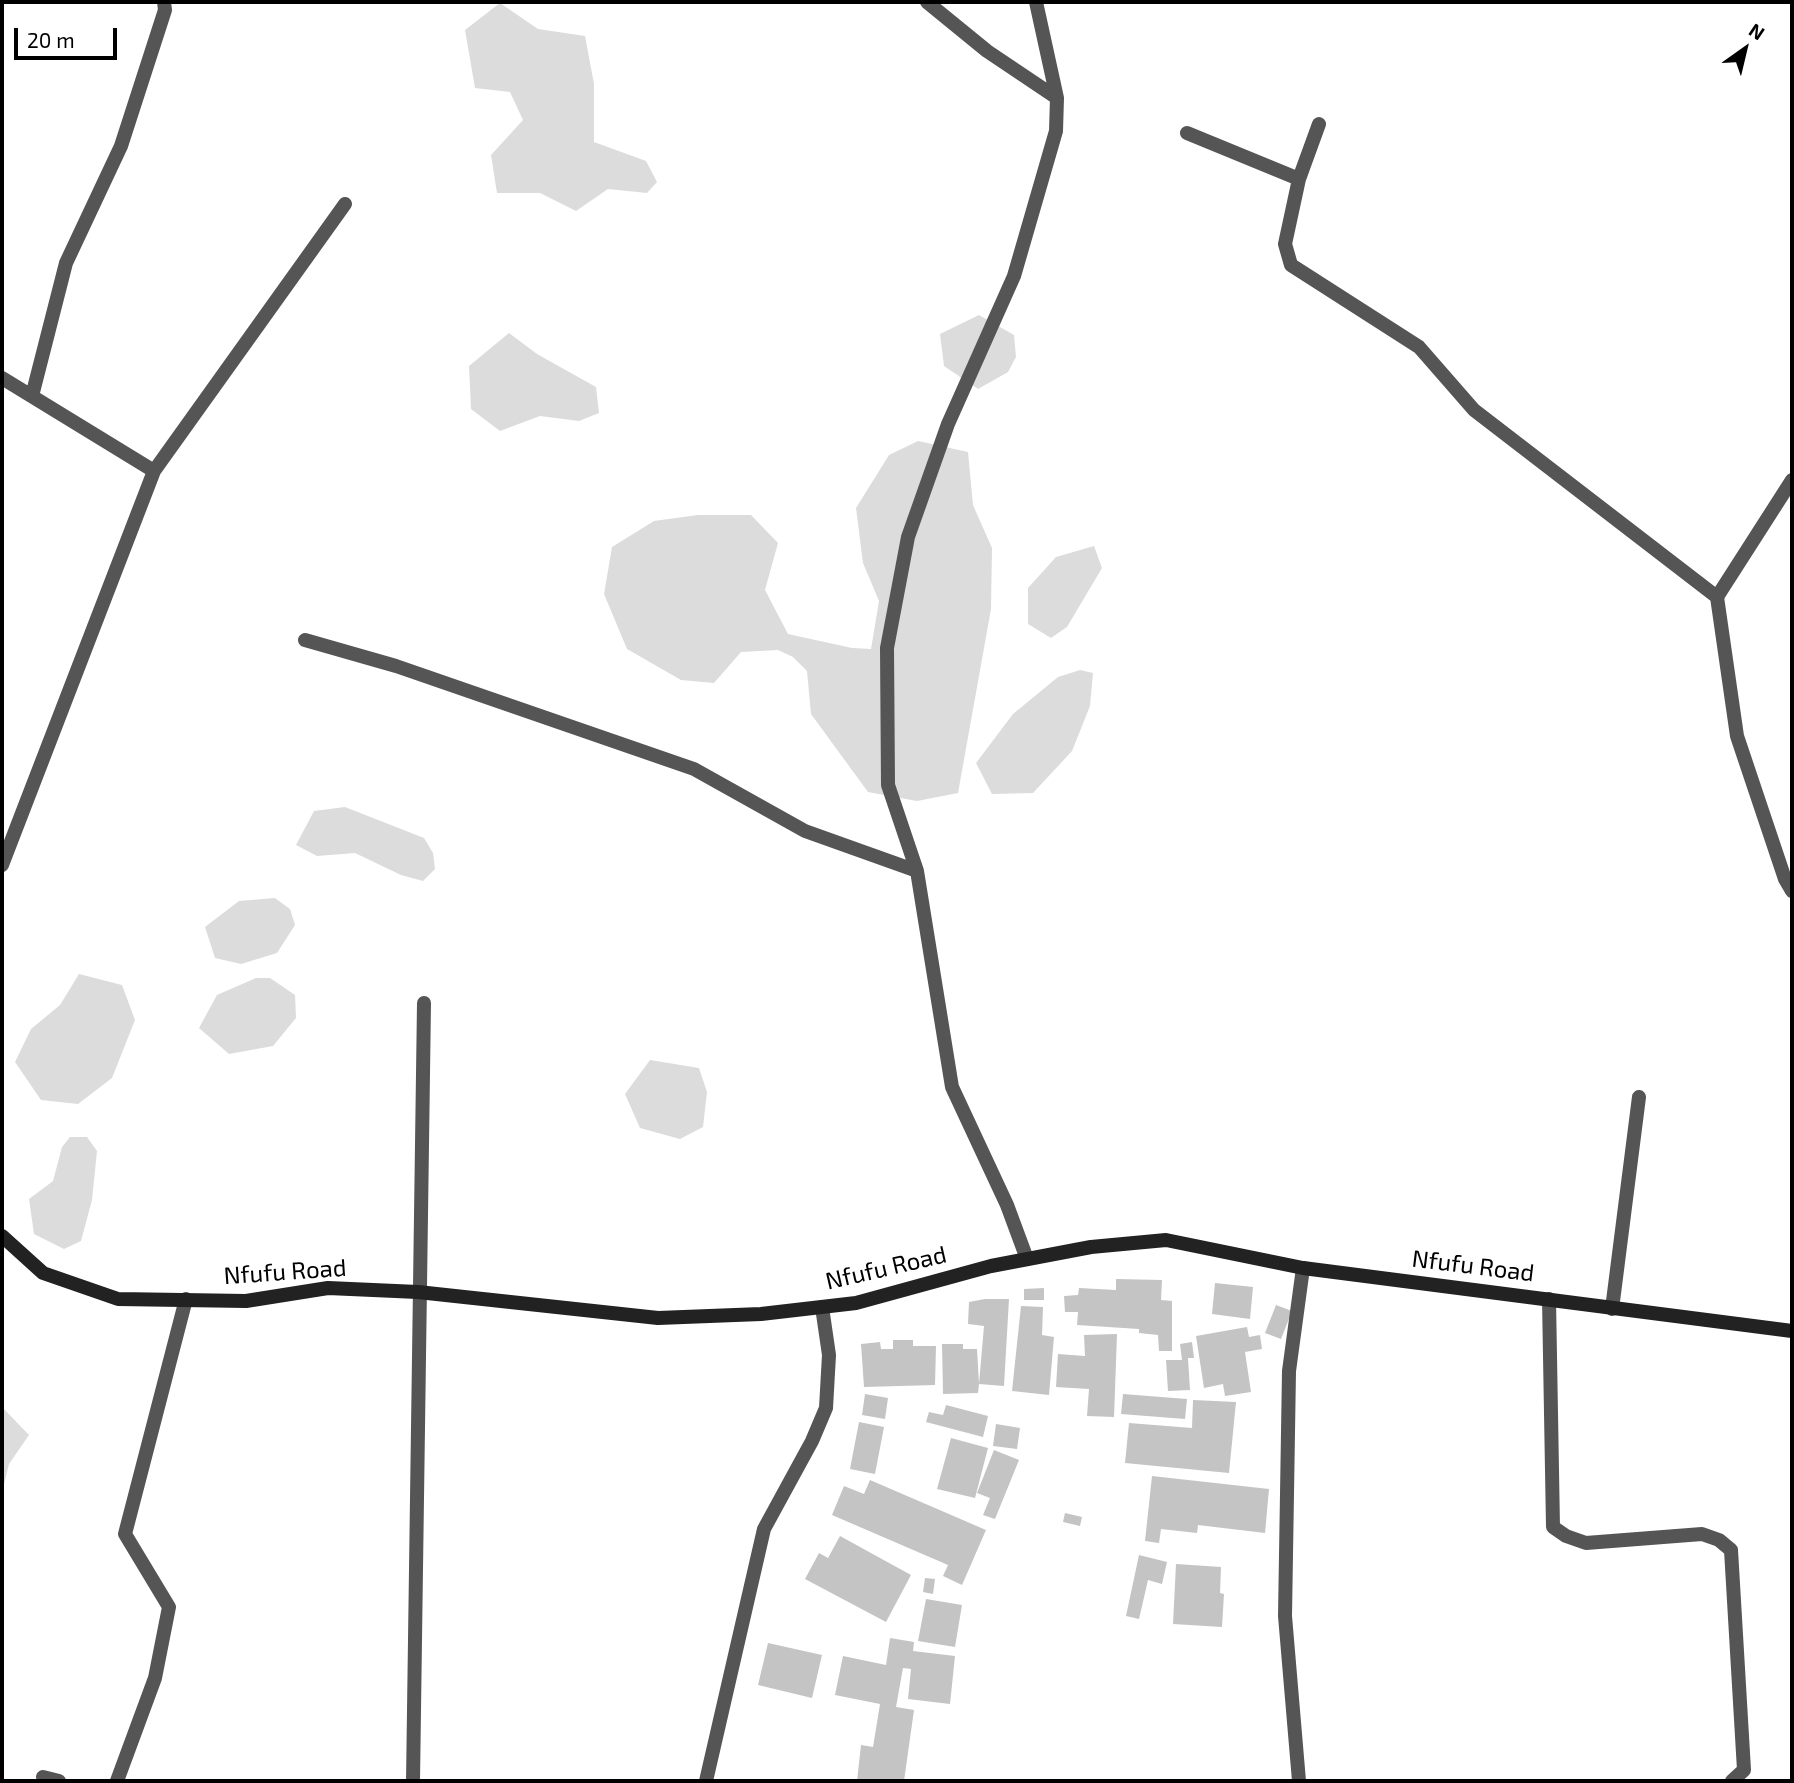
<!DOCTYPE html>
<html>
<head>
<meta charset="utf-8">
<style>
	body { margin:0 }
	#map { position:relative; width:1794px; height:1783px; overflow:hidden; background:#fff; font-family:"Exo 2",sans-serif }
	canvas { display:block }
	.frame { position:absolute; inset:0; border:4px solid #000; pointer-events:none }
	.north { position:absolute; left:1710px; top:14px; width:70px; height:70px; -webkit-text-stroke:5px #fff; paint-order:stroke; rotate:34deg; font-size:19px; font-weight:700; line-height:28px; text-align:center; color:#000 }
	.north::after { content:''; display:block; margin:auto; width:24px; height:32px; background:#000; clip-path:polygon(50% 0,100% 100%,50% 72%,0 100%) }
	.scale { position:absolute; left:14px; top:28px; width:103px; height:32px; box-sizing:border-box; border:4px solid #000; border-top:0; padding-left:9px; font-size:21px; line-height:24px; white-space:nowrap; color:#000; -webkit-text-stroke:5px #fff; paint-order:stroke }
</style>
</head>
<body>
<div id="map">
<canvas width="1794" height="1783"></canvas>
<div class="frame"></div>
<div class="north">N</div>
<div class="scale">20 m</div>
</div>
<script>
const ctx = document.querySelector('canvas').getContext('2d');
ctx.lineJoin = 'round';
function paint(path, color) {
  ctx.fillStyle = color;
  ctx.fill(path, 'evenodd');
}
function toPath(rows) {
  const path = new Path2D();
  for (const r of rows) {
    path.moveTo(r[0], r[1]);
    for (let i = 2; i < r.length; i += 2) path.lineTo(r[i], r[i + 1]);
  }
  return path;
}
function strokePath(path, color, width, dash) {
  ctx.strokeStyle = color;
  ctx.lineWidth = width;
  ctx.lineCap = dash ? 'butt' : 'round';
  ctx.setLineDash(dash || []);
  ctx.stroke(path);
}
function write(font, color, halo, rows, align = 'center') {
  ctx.font = font + ' "Exo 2",sans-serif';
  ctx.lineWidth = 5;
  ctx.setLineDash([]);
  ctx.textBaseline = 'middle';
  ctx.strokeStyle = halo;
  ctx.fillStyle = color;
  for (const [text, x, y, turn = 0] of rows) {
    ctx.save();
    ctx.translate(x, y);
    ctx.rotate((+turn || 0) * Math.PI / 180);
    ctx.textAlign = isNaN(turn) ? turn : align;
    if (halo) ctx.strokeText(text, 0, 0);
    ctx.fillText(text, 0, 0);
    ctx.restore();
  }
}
const green = toPath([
	[500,3,538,29,585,36,594,84,594,142,646,161,657,182,647,193,608,189,576,211,540,193,497,193,491,155,523,120,510,92,475,88,465,30],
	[979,315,1014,335,1016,357,1008,372,978,389,944,366,940,334],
	[509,333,537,354,596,387,599,413,579,421,540,416,500,431,471,409,469,366],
	[918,441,968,452,973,505,992,548,991,609,958,793,917,801,868,792,811,714,807,671,793,657,778,650,741,652,714,683,681,680,627,649,604,594,612,547,654,521,698,515,751,515,778,543,765,590,788,634,852,648,871,649,879,601,863,563,856,508,889,455],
	[1094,546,1102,568,1067,627,1051,638,1028,624,1028,588,1056,557],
	[1080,670,1093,673,1090,706,1072,751,1033,793,992,794,976,763,1013,714,1058,677],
	[345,807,424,838,433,853,435,869,423,881,401,875,355,853,317,856,296,845,314,811],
	[275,898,290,909,295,925,277,953,241,964,215,958,205,927,239,901],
	[79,974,122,985,135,1020,112,1078,78,1104,41,1100,15,1062,31,1029,60,1005],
	[256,978,270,978,295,995,296,1018,273,1046,229,1054,199,1028,217,995],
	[650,1060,699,1068,707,1092,703,1127,680,1139,640,1128,625,1094],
	[70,1137,87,1137,97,1151,92,1200,81,1241,64,1249,34,1234,29,1199,53,1181,62,1147],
	[2,1407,29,1435,9,1464,2,1492]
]);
const building = toPath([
	[1116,1279,1162,1280,1161,1300,1172,1301,1172,1351,1159,1351,1158,1335,1139,1333,1139,1329,1077,1325,1078,1312,1065,1312,1064,1296,1078,1295,1079,1288,1116,1290],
	[1215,1283,1253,1287,1250,1319,1212,1314],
	[1044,1288,1044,1300,1024,1300,1024,1289],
	[985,1299,1009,1299,1004,1386,979,1384,978,1393,943,1394,942,1344,963,1344,963,1349,977,1349,979,1384,984,1326,968,1324,969,1302],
	[1276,1305,1292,1311,1281,1339,1265,1333],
	[1021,1306,1043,1307,1042,1335,1054,1337,1049,1395,1012,1391],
	[1247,1327,1249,1337,1260,1335,1262,1349,1245,1352,1251,1392,1225,1396,1223,1384,1204,1388,1196,1336],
	[1117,1334,1114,1417,1087,1416,1089,1389,1056,1387,1058,1354,1085,1356,1084,1335],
	[893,1340,913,1340,913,1346,936,1346,935,1385,864,1387,861,1344,880,1342,881,1349,893,1349],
	[1192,1342,1194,1358,1188,1358,1190,1390,1168,1391,1166,1360,1182,1360,1180,1344],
	[865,1394,888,1398,885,1419,862,1415],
	[1123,1394,1187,1399,1185,1419,1121,1414],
	[1193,1400,1236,1402,1229,1473,1125,1463,1129,1423,1192,1428],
	[946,1405,988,1416,983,1437,926,1422,929,1412,943,1415],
	[859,1422,884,1427,875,1474,850,1469],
	[996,1424,1020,1428,1017,1449,993,1446],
	[951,1438,988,1448,975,1498,937,1489],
	[994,1450,1019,1460,995,1519,983,1515,990,1498,977,1493],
	[1152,1476,1269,1489,1265,1533,1198,1525,1197,1533,1161,1529,1159,1543,1145,1541],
	[870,1480,986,1530,962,1585,943,1576,948,1565,832,1515,844,1486,864,1494],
	[1065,1513,1082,1517,1080,1526,1063,1522],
	[840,1536,911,1575,886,1622,805,1579,819,1553,828,1558],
	[1139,1555,1167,1562,1162,1584,1148,1580,1139,1619,1126,1616],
	[1176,1564,1221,1567,1220,1593,1224,1594,1222,1627,1173,1624],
	[925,1578,935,1579,933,1594,923,1592],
	[926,1599,962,1605,955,1647,918,1641],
	[890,1638,914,1642,913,1651,955,1656,950,1704,908,1699,911,1669,903,1668,896,1707,914,1710,904,1781,857,1781,861,1745,873,1747,880,1704,835,1695,843,1656,886,1665],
	[768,1643,822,1655,812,1698,758,1685]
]);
const lane = toPath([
	[1717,597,1792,480],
	[1612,1309,1639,1097]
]);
const street = toPath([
	[927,2,987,51,1057,98],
	[1319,124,1299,179,1285,244,1291,265,1419,347,1474,410,1717,597,1737,736,1785,879,1792,891],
	[1187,133,1299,179],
	[2,378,154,471,2,865],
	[32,396,66,263,121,146,165,10,164,2],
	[154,471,345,204],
	[305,640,396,666,694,769,805,831,917,871],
	[1027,1259,1007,1205,952,1087,917,871,888,785,887,648,908,537,948,424,1014,276,1056,131,1057,98,1036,2],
	[1549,1299,1553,1527,1566,1536,1586,1543,1702,1534,1719,1540,1731,1550,1744,1770,1732,1781],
	[43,1777,59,1781],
	[117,1781,155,1678,169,1607,125,1534,186,1299],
	[413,1781,424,1003],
	[706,1781,764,1529,812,1441,826,1408,829,1355,822,1307],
	[1299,1781,1285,1616,1289,1371,1303,1268]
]);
const secondary = toPath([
	[2,1236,43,1273,118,1299,246,1301,328,1288,418,1292,658,1318,761,1314,856,1303,991,1266,1091,1247,1166,1240,1303,1268,1792,1331]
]);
const streetNames = [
	["Nfufu Road",1473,1266,7],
	["Nfufu Road",886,1268,-13],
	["Nfufu Road",285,1272,-4]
];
paint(green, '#dcdcdc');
paint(building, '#c4c4c4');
strokePath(lane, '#555', 14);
strokePath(street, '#555', 14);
strokePath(secondary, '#222', 14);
write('24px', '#000', '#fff', streetNames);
</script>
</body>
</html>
